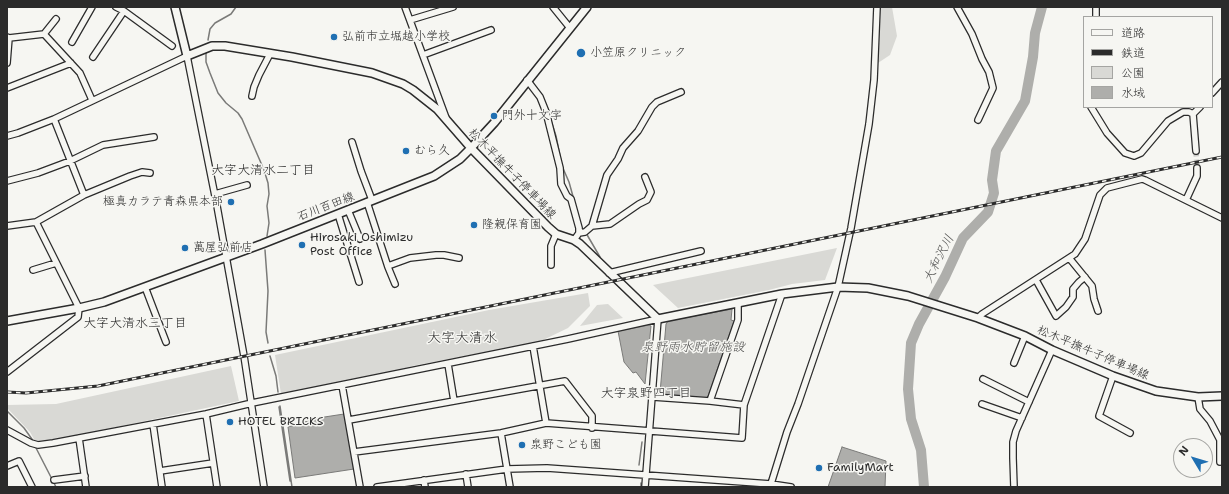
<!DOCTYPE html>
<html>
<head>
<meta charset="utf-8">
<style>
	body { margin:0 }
	#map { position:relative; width:1229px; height:494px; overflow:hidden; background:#f6f6f2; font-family:"Shantell Sans","Klee One",sans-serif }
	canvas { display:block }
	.frame { position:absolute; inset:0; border:8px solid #2b2b2b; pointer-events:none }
	.legend { position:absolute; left:1083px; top:16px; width:130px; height:92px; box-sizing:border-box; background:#f6f6f2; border:1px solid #a5a5a2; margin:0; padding:5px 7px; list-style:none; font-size:12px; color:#2b2b2b }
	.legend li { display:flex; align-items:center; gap:8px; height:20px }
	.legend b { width:20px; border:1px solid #a5a5a2 }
	.north { position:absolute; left:1173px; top:438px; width:40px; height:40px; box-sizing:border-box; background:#f6f6f2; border:1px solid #a5a5a2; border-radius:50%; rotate:308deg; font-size:11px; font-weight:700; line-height:16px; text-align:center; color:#2b2b2b }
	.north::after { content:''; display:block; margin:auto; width:14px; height:18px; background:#1f6fb2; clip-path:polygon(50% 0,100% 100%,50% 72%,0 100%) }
</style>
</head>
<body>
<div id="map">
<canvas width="1229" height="494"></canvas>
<div class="frame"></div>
<ul class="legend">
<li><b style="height:5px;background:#f6f6f2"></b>道路</li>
<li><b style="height:5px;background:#2b2b2b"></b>鉄道</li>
<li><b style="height:11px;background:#d9d9d5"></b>公園</li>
<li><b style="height:11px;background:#aeaeab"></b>水域</li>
</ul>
<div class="north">N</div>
</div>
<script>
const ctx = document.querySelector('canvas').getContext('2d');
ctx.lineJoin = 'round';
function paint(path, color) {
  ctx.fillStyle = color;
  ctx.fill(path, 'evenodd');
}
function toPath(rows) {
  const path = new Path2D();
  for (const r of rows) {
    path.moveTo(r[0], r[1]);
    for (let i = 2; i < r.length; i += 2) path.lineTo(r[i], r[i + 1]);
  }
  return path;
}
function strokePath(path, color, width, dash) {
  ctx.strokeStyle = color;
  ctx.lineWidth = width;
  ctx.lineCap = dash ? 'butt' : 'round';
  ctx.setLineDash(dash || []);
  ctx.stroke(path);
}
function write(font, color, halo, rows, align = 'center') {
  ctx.font = font + ' "Shantell Sans","Klee One",sans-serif';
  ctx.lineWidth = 3;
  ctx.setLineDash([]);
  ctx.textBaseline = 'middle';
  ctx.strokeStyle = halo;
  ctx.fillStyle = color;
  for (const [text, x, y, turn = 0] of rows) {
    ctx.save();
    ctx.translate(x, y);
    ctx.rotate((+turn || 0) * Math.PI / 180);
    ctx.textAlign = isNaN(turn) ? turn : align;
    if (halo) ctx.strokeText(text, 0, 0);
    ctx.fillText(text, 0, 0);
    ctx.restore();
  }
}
const green = toPath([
	[879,7,892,7,897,36,890,55,878,63],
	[837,248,825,280,792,284,769,290,678,308,653,285],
	[588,293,590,306,568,328,539,342,412,366,389,373,281,394,275,355,489,310],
	[608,304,623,318,580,326,597,305],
	[231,366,239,401,56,440,35,441,30,432,7,408,7,405,56,404]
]);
const water = toPath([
	[732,309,731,320,734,321,708,396,706,398,661,395,660,393,666,324,668,321,732,309],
	[649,325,651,326,645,384,636,372,633,373,624,362,618,331,649,325],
	[344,414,352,452,354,469,295,478,288,427,318,418,344,414],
	[842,447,886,461,885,487,828,487,842,447]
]);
const stream = toPath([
	[208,40,210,29,215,23,231,14,236,7],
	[206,52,206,62,210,73,218,93,226,103,238,113,242,119,264,170,268,183,269,194,267,206,269,223,267,236],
	[548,111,556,136,562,166,569,182,574,200],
	[586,233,600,257],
	[265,250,268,291,266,332,268,343],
	[270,356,276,376,278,392],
	[280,406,292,487],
	[279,407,290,481],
	[7,411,24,428,34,442],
	[35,446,56,487],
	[639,465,642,442],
	[641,487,641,483]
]);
const river = toPath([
	[924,487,921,450,911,419,908,389,911,343,919,324,945,277,963,238,988,212,994,193,992,180,996,151,1025,101,1033,57,1035,33,1042,7]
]);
const minorTunnel = toPath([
	[1196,151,1197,168]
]);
const minor = toPath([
	[116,7,124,11,172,46],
	[405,7,446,118],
	[553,7,570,28],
	[957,7,972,34,982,59,989,72,993,88,978,120],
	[1096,7,1096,17],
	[410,20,453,7],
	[44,34,56,19],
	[7,37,9,38,44,34,80,73,92,100],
	[72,42,92,7],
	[423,55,491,30],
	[93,57,124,11],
	[7,63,9,38],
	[527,80,540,97,546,112,560,168,561,184,567,196,571,199,579,228,579,233,574,240],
	[7,88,71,63],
	[1212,93,1222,82],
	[252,96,254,87,259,75,270,54],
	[1091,107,1107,133,1125,153,1134,156,1141,153,1168,121,1183,112,1189,112,1193,114],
	[7,136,18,133,54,119,187,56,217,206,244,356,264,487],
	[352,142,361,171,372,200],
	[1196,151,1193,114,1200,107],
	[7,181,38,173,70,161,103,145,154,137],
	[215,194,247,185],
	[84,195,130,176,142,172,150,173],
	[1186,200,1197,176,1197,168],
	[367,202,388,267,395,284],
	[348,210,360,239],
	[338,214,359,282],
	[7,226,36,222,84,195,54,119],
	[592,226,610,224,639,204,647,200,651,192,645,177],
	[579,233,585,232,592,226,607,175,618,159,623,148,638,131,652,107,657,102,681,92],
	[1070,259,1092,286,1094,299,1098,311],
	[551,265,551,246,556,234],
	[388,266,410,258,436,255,444,255,459,258],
	[33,270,56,263],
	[609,273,701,251],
	[1036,280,1056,316,1066,307,1073,297,1073,289,1079,282,1085,277],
	[145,287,166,342],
	[978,318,982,314,1075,254,1085,239,1100,195,1107,188,1142,179,1145,180,1222,218],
	[533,346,546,423],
	[1014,363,1025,336],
	[448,364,454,401],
	[7,372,78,317,79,308,36,222],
	[1113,376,1099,416,1130,433],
	[983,379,1029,402],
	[342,385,360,487],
	[653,397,710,401,744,405],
	[1198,397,1200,409,1210,421,1220,440,1220,462],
	[710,401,738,320,738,304],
	[982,404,1022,418],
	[206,414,217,487],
	[349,420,565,381,592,416,592,428],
	[153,424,162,487],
	[7,430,31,443,38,445,53,443,206,414,252,403,568,339,658,319,645,487],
	[501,433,510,487],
	[79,438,86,487],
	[354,452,501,433,546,423,742,438,744,405,782,294],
	[7,466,19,461,32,487],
	[160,471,213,463],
	[466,474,468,487],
	[54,480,85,476],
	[424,480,425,487],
	[377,487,507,469,547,468,771,484,791,487],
	[770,487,787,432,798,404,838,287,851,228,869,124,874,80,877,7],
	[1014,487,1013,458,1013,442,1016,431,1052,350]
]);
const major = toPath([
	[175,7,187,56,212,46,225,46,292,57,372,73,403,84,413,90,437,109,471,148,548,227,556,234,574,240,580,244,658,319,782,294,838,287,868,288,908,296,978,318,1025,336,1052,350,1113,376,1156,391,1198,397,1222,396],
	[7,321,79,308,104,302,262,244,434,176,460,159,471,148,494,123,587,7]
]);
const rail = toPath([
	[7,392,26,393,98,386,1222,157]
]);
const markers = [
	[334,37,4,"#1f6fb2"],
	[581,53,5,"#1f6fb2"],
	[494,116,4,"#1f6fb2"],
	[406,151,4,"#1f6fb2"],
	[231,202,4,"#1f6fb2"],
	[474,225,4,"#1f6fb2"],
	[302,245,4,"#1f6fb2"],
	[185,248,4,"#1f6fb2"],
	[230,422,4,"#1f6fb2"],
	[522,445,4,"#1f6fb2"],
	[819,468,4,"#1f6fb2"]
];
const poiNames = [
	["弘前市立堀越小学校",342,37],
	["小笠原クリニック",590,53],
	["門外十文字",502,116],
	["むら久",414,151],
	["極真カラテ青森県本部",223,202,"right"],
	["隆親保育園",482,225],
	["Hirosaki Oshimizu",310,238],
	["Post Office",310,252],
	["萬屋弘前店",193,248],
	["HOTEL BRICKS",238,422],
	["泉野こども園",530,445],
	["FamilyMart",827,468]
];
const streetNames = [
	["松木平撫牛子停車場線",512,174,46],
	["石川百田線",326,207,-21],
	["松木平撫牛子停車場線",1093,353,23]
];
const neighbourhoodNames = [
	["大字大清水二丁目",263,171],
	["大字大清水三丁目",135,324],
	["大字泉野四丁目",646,394]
];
const waterNames = [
	["大和沢川",939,259,-63],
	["泉野雨水貯留施設",693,348]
];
const quarterNames = [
	["大字大清水",462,338]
];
paint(green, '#d9d9d5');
paint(water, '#aeaeab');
strokePath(water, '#7a7a78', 1);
strokePath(stream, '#7a7a78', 1.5);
strokePath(river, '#aeaeab', 10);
strokePath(minorTunnel, '#cdcdca', 5.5, [5.5, 3]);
strokePath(minor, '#2b2b2b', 8);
strokePath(major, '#2b2b2b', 10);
strokePath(minor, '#f6f6f2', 5.5);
strokePath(major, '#f6f6f2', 7);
strokePath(rail, '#2b2b2b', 3);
strokePath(rail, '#f6f6f2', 1.5, [4.5]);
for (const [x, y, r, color] of markers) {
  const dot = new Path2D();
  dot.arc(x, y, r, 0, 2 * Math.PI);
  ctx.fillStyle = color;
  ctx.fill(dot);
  strokePath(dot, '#f6f6f2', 1.5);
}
write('12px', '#2b2b2b', '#f6f6f2', poiNames, 'left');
write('12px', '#2b2b2b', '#f6f6f2', streetNames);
write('13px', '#2b2b2b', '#f6f6f2', neighbourhoodNames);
write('italic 13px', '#525251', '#f6f6f2', waterNames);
write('14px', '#2b2b2b', '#f6f6f2', quarterNames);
</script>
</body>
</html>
